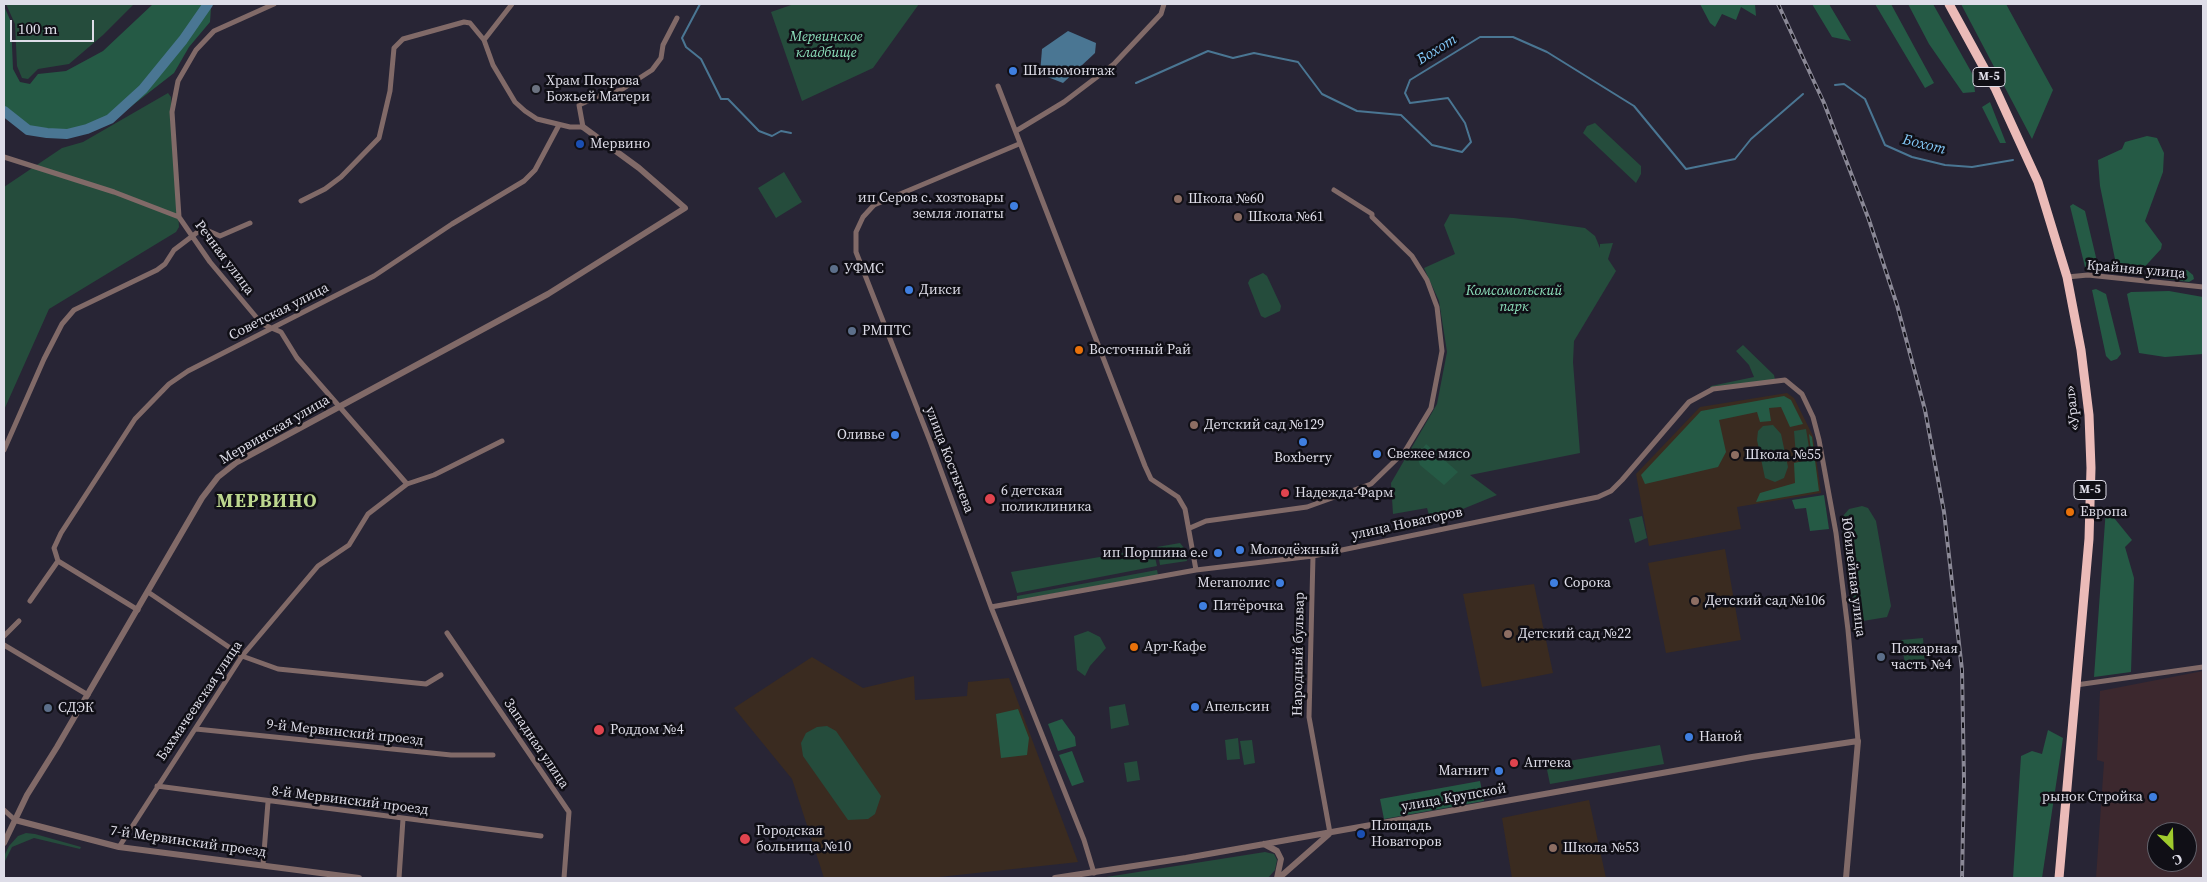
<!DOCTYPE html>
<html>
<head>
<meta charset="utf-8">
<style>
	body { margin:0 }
	#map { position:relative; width:2207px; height:882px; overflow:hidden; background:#282535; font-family:"Source Serif 4",serif }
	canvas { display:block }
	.frame { position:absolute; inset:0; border:5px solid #dedde8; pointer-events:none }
	.north { position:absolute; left:2147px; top:822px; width:50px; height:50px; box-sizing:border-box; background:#100f16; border:1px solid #62616a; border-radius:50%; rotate:156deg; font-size:14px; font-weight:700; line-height:20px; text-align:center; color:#dedde8 }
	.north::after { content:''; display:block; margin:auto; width:18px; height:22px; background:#9fca2d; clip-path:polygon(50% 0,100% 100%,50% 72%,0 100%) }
	.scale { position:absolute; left:10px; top:20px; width:84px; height:22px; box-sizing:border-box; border:2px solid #dedde8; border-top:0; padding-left:6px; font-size:15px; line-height:18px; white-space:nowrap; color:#dedde8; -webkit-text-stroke:4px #100f16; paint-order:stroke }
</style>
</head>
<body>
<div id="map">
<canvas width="2207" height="882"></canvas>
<div class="frame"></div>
<div class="north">С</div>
<div class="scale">100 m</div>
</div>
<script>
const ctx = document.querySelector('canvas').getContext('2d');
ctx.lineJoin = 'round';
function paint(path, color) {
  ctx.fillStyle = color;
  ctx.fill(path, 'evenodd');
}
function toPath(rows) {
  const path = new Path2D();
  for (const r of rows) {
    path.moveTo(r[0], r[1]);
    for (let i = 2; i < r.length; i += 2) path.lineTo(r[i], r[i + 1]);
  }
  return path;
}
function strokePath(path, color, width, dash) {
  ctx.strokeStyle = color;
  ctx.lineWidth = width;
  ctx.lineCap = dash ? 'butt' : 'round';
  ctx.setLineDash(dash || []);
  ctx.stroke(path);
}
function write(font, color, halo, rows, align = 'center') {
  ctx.font = font + ' "Source Serif 4",serif';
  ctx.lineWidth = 5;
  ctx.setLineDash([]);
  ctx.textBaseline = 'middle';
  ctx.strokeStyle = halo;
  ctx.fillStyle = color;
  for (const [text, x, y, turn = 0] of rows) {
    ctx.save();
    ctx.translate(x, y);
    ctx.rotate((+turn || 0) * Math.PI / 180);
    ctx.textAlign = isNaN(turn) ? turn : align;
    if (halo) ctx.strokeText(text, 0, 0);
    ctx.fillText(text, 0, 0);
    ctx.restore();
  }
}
const commercial = toPath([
	[2203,671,2203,878,2096,878,2104,762,2097,760,2100,691],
	[2157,832,2187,832,2187,862,2157,862]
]);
const education = toPath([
	[1787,393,1794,398,1813,436,1821,493,1737,507,1741,529,1649,546,1636,474,1700,407],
	[1725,549,1741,640,1666,653,1648,563],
	[1534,584,1553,673,1482,687,1463,594],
	[812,657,863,688,914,676,915,700,967,696,968,682,1009,678,1078,862,930,878,824,878,792,779,734,708],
	[1589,800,1606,878,1512,878,1502,818]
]);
const green = toPath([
	[6,4,134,4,103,35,69,64,38,69,28,79,22,78,17,66,15,24],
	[794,4,919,4,873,68,802,101,771,12],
	[168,93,171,97,179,227,176,232,49,309,4,410,4,187,62,148,83,142],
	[1595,123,1641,166,1641,174,1636,183,1583,133,1587,126],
	[784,172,802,202,776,218,758,188],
	[1450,214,1514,218,1585,228,1595,236,1600,248,1600,244,1613,243,1608,259,1616,271,1574,341,1573,362,1580,453,1470,475,1497,495,1431,522,1427,508,1393,514,1391,483,1437,404,1447,352,1439,301,1424,268,1455,254,1444,225],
	[1263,273,1267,276,1281,306,1280,311,1265,318,1261,316,1248,283,1250,279],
	[1743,345,1774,375,1775,380,1709,389,1711,386,1754,377,1749,365,1736,351],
	[1773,425,1781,434,1788,467,1784,478,1775,482,1765,478,1757,440,1758,431,1763,426],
	[1806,429,1810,454,1796,456,1794,431],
	[1862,506,1868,508,1876,521,1891,606,1887,617,1863,621,1856,612,1842,528,1843,516,1849,509],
	[1642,516,1647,538,1635,543,1629,519],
	[1180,543,1185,549,1187,561,1160,565,1157,547],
	[1153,548,1157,566,1017,593,1011,572],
	[1157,570,1158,575,1017,600,1017,596],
	[1088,631,1100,637,1106,648,1090,666,1085,676,1077,670,1074,636],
	[1923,638,1925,663,1905,664,1901,640],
	[1125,704,1129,725,1111,729,1109,707],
	[827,726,836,731,881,796,875,814,868,819,848,820,803,756,801,743,806,733,817,727],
	[1238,738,1240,759,1227,760,1225,740],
	[1252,740,1255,763,1244,765,1240,741],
	[1660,745,1664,764,1550,784,1546,765],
	[1137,761,1140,780,1127,782,1124,763],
	[26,833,35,834,81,847,80,849,34,838,12,847,4,863,4,856,9,846,18,836],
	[1265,852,1274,854,1277,860,1275,870,1268,878,1100,878]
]);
const forest = toPath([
	[153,4,213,4,211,7,210,22,189,47,174,73,129,108,119,111,110,119,87,129,67,134,47,133,28,130,4,111,4,6,11,22,13,69,20,82,30,84,38,74,66,71,103,51],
	[1700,4,1755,4,1756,16,1741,7,1736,20,1722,14,1715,27,1710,23],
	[1812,4,1829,4,1851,41,1832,37],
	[1875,4,1891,4,1934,83,1925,88],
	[1908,4,1933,4,1973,75,1975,92,1963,93,1929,44],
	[1961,4,2006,4,2053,90,2032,139],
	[1990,102,2006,143,2000,143,1982,107],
	[2147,136,2157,138,2164,153,2163,172,2145,221,2162,244,2161,249,2140,272,2121,274,2117,269,2100,186,2098,160,2122,149,2125,142],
	[2073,204,2085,211,2099,270,2093,270,2085,267,2070,206],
	[2170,269,2187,270,2193,275,2194,279,2189,282,2160,278,2160,272],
	[2096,289,2106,294,2121,354,2117,359,2111,361,2106,356,2092,290],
	[2169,291,2203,297,2203,354,2165,357,2139,353,2127,294,2131,292],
	[1784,396,1791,400,1803,424,1790,427,1781,407,1769,408,1771,421,1760,422,1757,412,1719,420,1726,452,1718,467,1645,484,1641,475,1701,411],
	[1809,434,1812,437,1819,491,1756,502,1760,493,1795,483,1794,463,1812,459],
	[1426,444,1458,472,1444,485,1420,465,1417,456],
	[1824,495,1829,529,1810,531,1806,508,1795,509,1792,500],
	[2106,508,2132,540,2125,547,2134,578,2131,672,2094,677],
	[1018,709,1029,738,1027,755,1001,758,996,714],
	[1062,719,1075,737,1076,746,1058,751,1048,724],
	[2048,730,2063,738,2042,878,2013,878,2021,756,2032,751,2042,754],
	[1072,751,1084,782,1072,786,1059,755],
	[1480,781,1484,801,1384,819,1380,799]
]);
const water = toPath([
	[1068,31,1096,43,1095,53,1063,83,1040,74,1042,49]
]);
const stream = toPath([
	[700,4,682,38,686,47,701,59,721,99,728,99,759,131,772,136,781,131,791,133],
	[1136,83,1208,51,1233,58,1254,53,1298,62,1322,94,1357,111,1401,115,1432,145,1462,152,1471,142,1465,123,1448,98,1410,103,1405,93,1410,80,1480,37,1513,37,1547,52,1634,106,1686,169,1735,159,1751,139,1803,94],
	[1835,85,1844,84,1865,99,1885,145,1912,157,1945,165,1972,167,2013,160]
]);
const river = toPath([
	[4,111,28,130,47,133,67,134,87,129,110,119,143,89,183,40,208,4]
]);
const minor = toPath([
	[274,4,214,31,196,50,178,81,172,112,179,217,210,262,262,324,281,332,297,358,407,484],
	[512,4,484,40,493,65,515,102,525,111,537,119,570,127,583,127,579,105,601,95,621,90,652,70,661,58,663,45,677,18],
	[998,86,1145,466,1151,479,1178,497,1185,509,1196,570],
	[1016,131,1064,102,1114,64,1161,14,1164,4],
	[1019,144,874,205,863,217,856,232,856,252,930,441,991,607,1084,840,1094,873],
	[4,157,114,192,179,217],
	[301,201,325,189,341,177,379,138,390,91,394,48,403,39,464,22,470,23,484,40],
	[2067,277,2088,275,2203,287],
	[4,450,44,359,62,324,74,310,157,270,165,264,174,250,199,231,204,229,220,236,250,223],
	[1190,528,1206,521,1307,507,1371,484,1405,451,1431,408,1442,351,1437,307,1427,280,1412,256,1372,217,1372,214,1334,190],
	[1313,556,1309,717,1330,833],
	[148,592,242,656,278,669,426,684,441,675],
	[30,601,58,561],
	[991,607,1196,570,1313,556,1598,497,1611,491,1622,480,1689,402,1713,389,1785,380,1802,394,1813,417,1819,440,1836,533,1848,630,1858,741],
	[138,610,58,561,54,548,61,533,135,419,169,384,188,371,374,276,452,224,524,181,535,170,559,125],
	[447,633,569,812,564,878],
	[4,636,19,621],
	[4,645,88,695],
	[2076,685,2203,667],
	[196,729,451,755,493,755],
	[157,786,541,836],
	[4,810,15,820],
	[119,847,242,656,318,566,349,545,368,514,407,484,434,475,502,441],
	[263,865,268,802],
	[399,878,403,819]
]);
const tertiary = toPath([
	[15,820,119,847,359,878],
	[4,843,27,795,57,747,202,498,218,477,237,462,548,294,685,208,639,168,583,127],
	[1264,844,1277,851,1281,859,1277,878],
	[1055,878,1186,858,1752,757,1858,741,1846,878],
	[1279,878,1329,834]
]);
const trunk = toPath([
	[1949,4,1995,88,2038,182,2067,277,2081,350,2089,415,2091,468,2089,539,2059,878]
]);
const rail = toPath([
	[1778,4,1824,103,1869,220,1897,305,1925,410,1944,512,1962,670,1964,780,1962,878]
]);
const markers = [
	[1013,71,5,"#3f7fe0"],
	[536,89,5,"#6b7280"],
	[580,144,5,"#1a4fb4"],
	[1178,199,5,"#8d6e63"],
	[1014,206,5,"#3f7fe0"],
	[1238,217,5,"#8d6e63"],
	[834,269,5,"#5c6f8a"],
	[909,290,5,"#3f7fe0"],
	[852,331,5,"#5c6f8a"],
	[1079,350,5,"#e8710a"],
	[1194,425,5,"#8d6e63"],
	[895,435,5,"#3f7fe0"],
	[1303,442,5,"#3f7fe0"],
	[1377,454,5,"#3f7fe0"],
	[1735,455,5,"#8d6e63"],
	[1285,493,5,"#e0444e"],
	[990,499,6,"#e0444e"],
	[2070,512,5,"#e8710a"],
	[1240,550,5,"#3f7fe0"],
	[1218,553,5,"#3f7fe0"],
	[1280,583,5,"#3f7fe0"],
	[1554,583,5,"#3f7fe0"],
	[1695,601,5,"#8d6e63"],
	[1203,606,5,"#3f7fe0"],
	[1508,634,5,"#8d6e63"],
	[1134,647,5,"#e8710a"],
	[1881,657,5,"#5c6f8a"],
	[1195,707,5,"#3f7fe0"],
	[48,708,5,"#5c6f8a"],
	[599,730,6,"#e0444e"],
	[1689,737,5,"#3f7fe0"],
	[1514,763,5,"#e0444e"],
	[1499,771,5,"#3f7fe0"],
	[2153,797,5,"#3f7fe0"],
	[1361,834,5,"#1a4fb4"],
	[745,839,6,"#e0444e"],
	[1553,848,5,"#8d6e63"]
];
const shields = [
	[1989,77,32],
	[2090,490,32]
];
const shieldNames = [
	["М-5",1989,77],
	["М-5",2090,490]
];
const parkNames = [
	["Мервинское",826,37],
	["кладбище",826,53],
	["Комсомольский",1514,291],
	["парк",1514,307]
];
const poiNames = [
	["Шиномонтаж",1023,71],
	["Храм Покрова",546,81],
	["Божьей Матери",546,97],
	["Мервино",590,144],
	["ип Серов с. хозтовары",1004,198,"right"],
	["земля лопаты",1004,214,"right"],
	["Школа №60",1188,199],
	["Школа №61",1248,217],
	["УФМС",844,269],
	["Дикси",919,290],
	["РМПТС",862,331],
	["Восточный Рай",1089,350],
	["Детский сад №129",1204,425],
	["Оливье",885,435,"right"],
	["Свежее мясо",1387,454],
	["Школа №55",1745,455],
	["Boxberry",1303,458,"center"],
	["6 детская",1001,491],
	["поликлиника",1001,507],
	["Надежда-Фарм",1295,493],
	["Европа",2080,512],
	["Молодёжный",1250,550],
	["ип Поршина е.е",1208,553,"right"],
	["Мегаполис",1270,583,"right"],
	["Сорока",1564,583],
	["Детский сад №106",1705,601],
	["Пятёрочка",1213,606],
	["Детский сад №22",1518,634],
	["Арт-Кафе",1144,647],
	["Пожарная",1891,649],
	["часть №4",1891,665],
	["Апельсин",1205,707],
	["СДЭК",58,708],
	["Роддом №4",610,730],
	["Наной",1699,737],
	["Аптека",1524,763],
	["Магнит",1489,771,"right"],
	["рынок Стройка",2143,797,"right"],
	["Площадь",1371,826],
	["Новаторов",1371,842],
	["Городская",756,831],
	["больница №10",756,847],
	["Школа №53",1563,848]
];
const streetNames = [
	["Речная улица",224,258,53],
	["Крайняя улица",2136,270,5],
	["Советская улица",279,312,-27],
	["«Урал»",2073,408,-96],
	["Мервинская улица",275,430,-30],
	["улица Костычева",949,460,69],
	["улица Новаторов",1407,524,-12],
	["Юбилейная улица",1853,577,83],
	["Народный бульвар",1299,654,-89],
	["Бахмачеевская улица",200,701,-56],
	["9-й Мервинский проезд",345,733,6],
	["Западная улица",536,744,56],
	["улица Крупской",1454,798,-10],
	["8-й Мервинский проезд",350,801,7],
	["7-й Мервинский проезд",188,842,8]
];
const waterNames = [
	["Бохот",1437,50,-32],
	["Бохот",1924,145,14]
];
const districtNames = [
	["МЕРВИНО",267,502]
];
paint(commercial, '#3c282e');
paint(education, '#3a2b20');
paint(green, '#254c3c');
paint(forest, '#255a45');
paint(water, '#4a7693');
strokePath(stream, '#4a7693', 2);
strokePath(river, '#4a7693', 10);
strokePath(minor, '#816a68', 5);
strokePath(tertiary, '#816a68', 6);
strokePath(trunk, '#ebbbb8', 9);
strokePath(rail, '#8a8896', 4);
strokePath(rail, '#100f16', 2, [5.5]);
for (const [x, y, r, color] of markers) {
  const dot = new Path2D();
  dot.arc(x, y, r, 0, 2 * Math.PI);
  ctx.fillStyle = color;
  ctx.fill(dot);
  strokePath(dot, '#100f16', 2);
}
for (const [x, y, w] of shields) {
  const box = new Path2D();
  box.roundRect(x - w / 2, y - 9.5, w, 19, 4);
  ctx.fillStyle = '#100f16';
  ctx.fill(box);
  strokePath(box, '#dedde8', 1);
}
write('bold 12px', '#dedde8', null, shieldNames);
write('italic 14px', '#8de1bc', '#100f16', parkNames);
write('14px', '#dedde8', '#100f16', poiNames, 'left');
write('14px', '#dedde8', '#100f16', streetNames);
write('italic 15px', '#83c9f8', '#100f16', waterNames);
ctx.letterSpacing = '1px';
write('bold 19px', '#bdd78e', '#100f16', districtNames);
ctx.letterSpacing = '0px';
</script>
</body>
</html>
